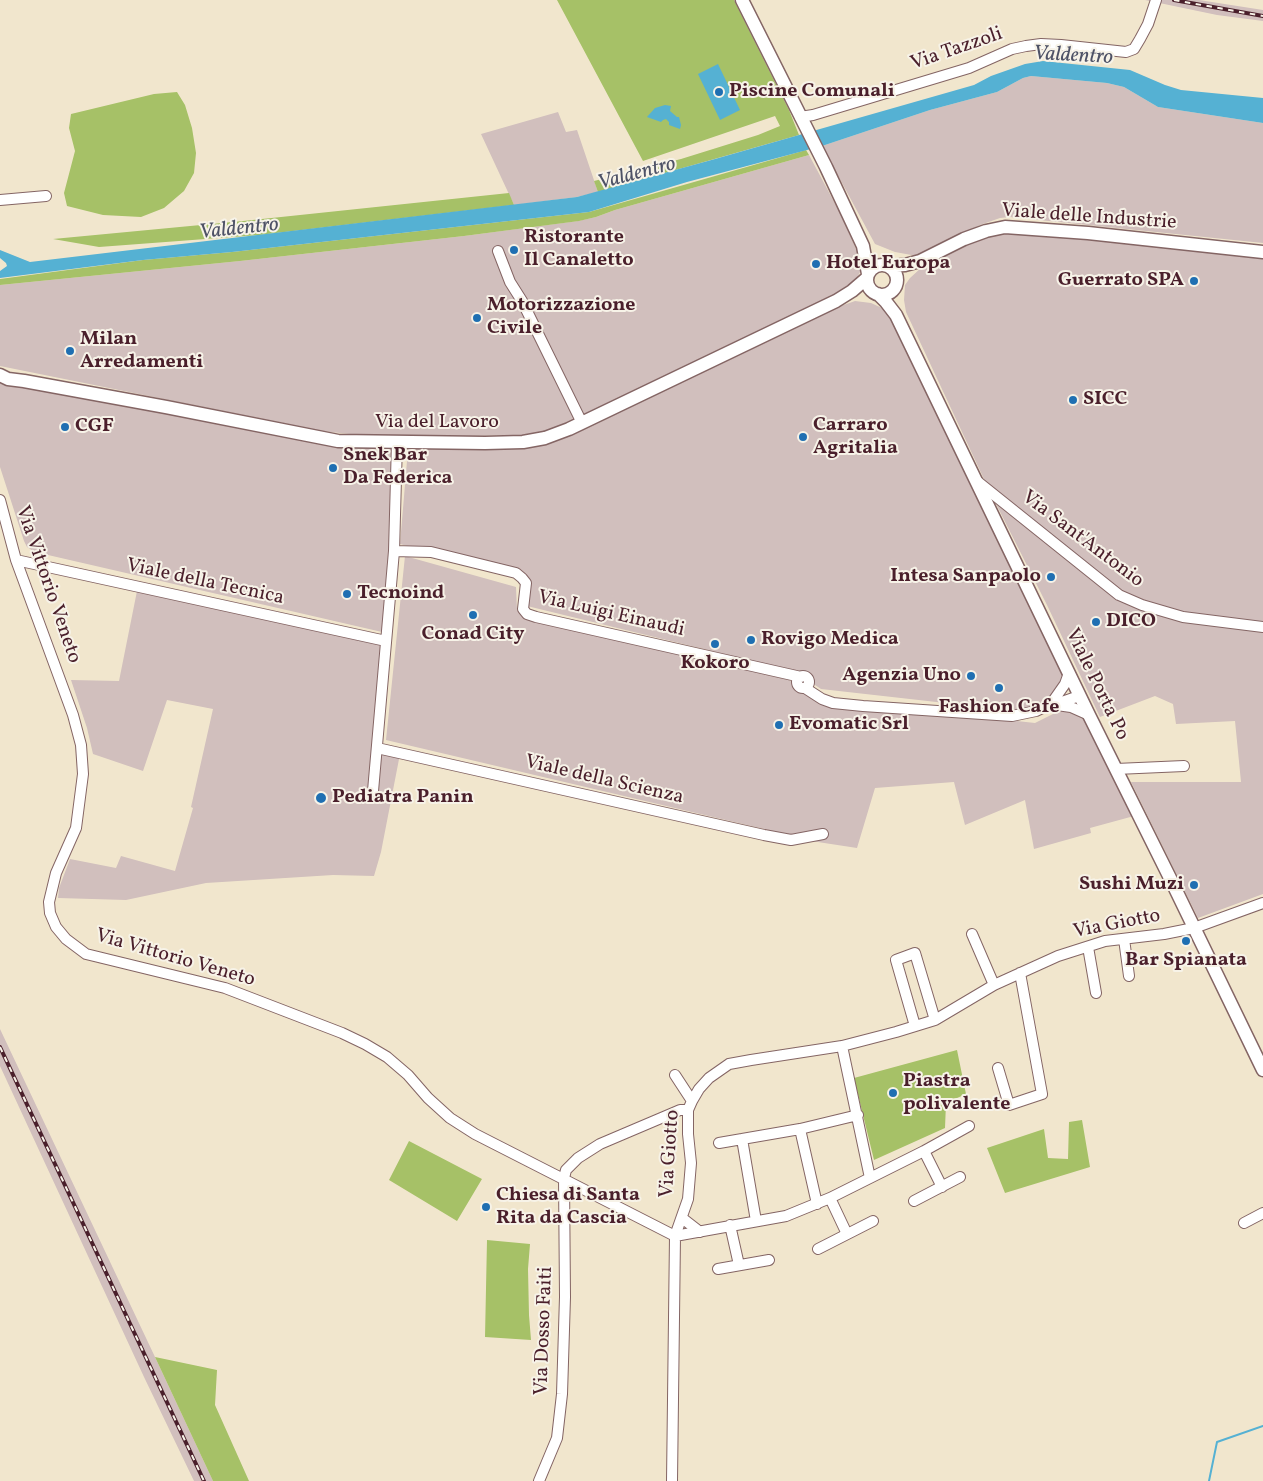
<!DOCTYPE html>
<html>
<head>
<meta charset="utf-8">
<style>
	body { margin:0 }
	canvas { display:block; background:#f1e6cd }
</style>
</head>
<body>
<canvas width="1263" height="1481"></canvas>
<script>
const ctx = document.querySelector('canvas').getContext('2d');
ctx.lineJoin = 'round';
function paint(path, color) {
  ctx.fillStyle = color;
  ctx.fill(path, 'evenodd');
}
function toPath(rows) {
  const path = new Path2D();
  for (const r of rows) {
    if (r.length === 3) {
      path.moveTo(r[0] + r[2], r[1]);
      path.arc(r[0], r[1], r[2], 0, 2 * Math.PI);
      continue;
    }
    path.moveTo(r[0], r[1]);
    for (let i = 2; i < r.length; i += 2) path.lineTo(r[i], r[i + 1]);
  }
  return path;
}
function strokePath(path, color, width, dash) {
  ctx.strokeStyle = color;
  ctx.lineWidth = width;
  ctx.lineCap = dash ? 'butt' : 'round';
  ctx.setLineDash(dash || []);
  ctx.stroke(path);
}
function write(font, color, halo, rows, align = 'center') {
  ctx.font = font + ' Vollkorn,serif';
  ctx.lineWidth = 4;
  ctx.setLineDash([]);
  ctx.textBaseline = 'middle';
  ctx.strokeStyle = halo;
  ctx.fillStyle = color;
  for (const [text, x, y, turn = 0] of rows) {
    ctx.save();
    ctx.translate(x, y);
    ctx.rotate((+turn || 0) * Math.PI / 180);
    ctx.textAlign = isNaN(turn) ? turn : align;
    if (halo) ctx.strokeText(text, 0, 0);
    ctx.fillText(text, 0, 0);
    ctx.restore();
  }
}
const industrial = toPath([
	[1145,0,1199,0,1263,10,1263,21,1217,15],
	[1031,76,1107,83,1124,87,1158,107,1263,123,1263,243,1010,217,1000,218,980,225,917,256,895,252,875,244,822,146,930,110,997,92,1023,78],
	[558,112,566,132,577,130,598,192,577,197,514,205,481,134],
	[809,155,839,211,860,258,860,272,856,280,849,287,833,296,584,416,541,433,530,435,409,437,358,435,322,431,0,366,0,285,240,261,464,236,578,221,596,217,615,210],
	[1002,230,1263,256,1263,894,1198,918,1131,782,1241,782,1235,721,1176,724,1173,704,1155,696,1100,717,1047,605,990,492,906,312,904,300,905,285,910,278,921,268,985,236],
	[855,301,871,303,882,308,895,318,1065,672,1066,684,1034,713,821,689,794,671,527,606,524,578,400,544,408,449,531,447,545,445,589,427,838,307],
	[0,379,357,447,398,448,382,632,35,552,27,547,24,541,0,467],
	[405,556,516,587,517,610,520,614,789,680,817,699,1035,723,1079,701,1134,816,1090,828,1091,833,1034,849,1025,800,965,825,954,782,875,788,857,848,785,837,781,833,386,740],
	[138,586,383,643,372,745,373,747,400,754,381,852,374,876,333,875,206,883,126,900,58,898,59,888,70,859,116,868,121,856,175,871,193,808,191,807,213,709,167,700,143,771,93,754,87,728,71,680,119,681],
	[0,1029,155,1357,213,1481,194,1481,144,1377,0,1066]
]);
const green = toPath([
	[557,0,734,0,789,110,799,135,598,192,594,181,681,159,758,135,780,126,775,116,643,161],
	[177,92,185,105,192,128,196,153,194,173,184,191,164,208,141,217,103,215,67,206,64,193,75,151,69,128,71,114,154,94],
	[806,150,809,155,615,210,596,217,579,221,464,236,240,261,0,285,0,279,143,260,232,252,589,212],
	[509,193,514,205,259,235,99,247,53,239,243,221],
	[957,1050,966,1094,946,1103,945,1128,874,1160,854,1078],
	[1082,1120,1090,1167,1005,1193,987,1148,1044,1129,1048,1158,1068,1159,1069,1122],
	[409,1141,482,1179,457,1221,389,1180],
	[487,1240,530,1244,528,1269,529,1315,531,1340,485,1337],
	[155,1357,217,1370,215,1405,249,1481,213,1481]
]);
const water = toPath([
	[1043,61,1130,70,1165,85,1181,90,1263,98,1263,123,1158,107,1124,87,1107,83,1031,76,1023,78,997,92,930,110,822,146,687,182,589,212,232,252,143,260,0,278,0,271,7,266,6,263,0,258,0,250,30,262,577,197,715,159,974,85,991,76,1025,64],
	[718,64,740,110,720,120,698,74],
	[665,105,671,106,670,111,677,117,679,117,681,125,680,129,669,125,669,122,666,119,663,120,661,122,647,117,655,108]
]);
const stream = toPath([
	[1209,1481,1217,1442,1263,1426]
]);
const minor = toPath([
	[800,117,813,115,969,68,1012,49,1026,46,1041,44,1061,45,1126,52,1134,49,1140,39,1148,24,1156,0],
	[0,200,46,196],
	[498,251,510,282,522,301,582,423],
	[978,482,1119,595,1142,605,1183,617,1263,627],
	[0,500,16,560,73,715,81,745,83,774,76,828,56,873,49,902,50,913,56,927,66,939,86,954,225,988,342,1033,365,1044,387,1057,408,1075,428,1098,450,1118,475,1134,675,1236,786,1216,830,1198,924,1151,969,1126],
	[394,551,431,552,516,573,522,578,526,583,523,609,527,614,536,617,801,677],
	[16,560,386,641],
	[803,682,6],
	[805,688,822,699,833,703,863,706,1012,716,1036,711,1051,704,1062,702,1079,696],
	[1051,704,1065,684,1069,673],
	[1057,705,1071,707,1089,715],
	[377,748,764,835,791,840,823,834],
	[1116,769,1184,766],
	[373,791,394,551,397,442],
	[972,934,994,985],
	[1124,939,1129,976],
	[1088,947,1096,993],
	[915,1026,896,960,915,953,935,1020],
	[842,1046,870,1178],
	[998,1068,1009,1105,1042,1094,1020,973],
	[675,1075,692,1101],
	[800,1129,817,1204],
	[742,1139,756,1221],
	[719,1143,800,1129,858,1115],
	[924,1151,942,1187],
	[830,1198,847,1234],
	[914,1201,960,1177],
	[682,1218,700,1232],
	[1244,1223,1263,1213],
	[730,1225,739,1265],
	[818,1249,873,1221],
	[718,1269,769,1260],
	[539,1481,557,1438,562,1394,565,1297,564,1178,566,1170,578,1158,600,1144,680,1110,688,1110],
	[672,1481,675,1236,688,1199,691,1163,688,1134,688,1110,692,1101,699,1089,709,1078,729,1064,751,1060,842,1046,896,1032,935,1020,994,985,1058,956,1105,941,1164,934,1194,928,1263,903]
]);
const major = toPath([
	[742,0,826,167,863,246,868,274],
	[882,280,15],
	[888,266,905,265,920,261,964,239,986,231,1005,227,1088,233,1263,252],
	[878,294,886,302,896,315,1089,715,1171,880,1263,1070],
	[0,375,8,379,24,381,166,407,338,441,485,443,523,442,545,438,569,429,836,301,852,291,867,278]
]);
const rail = toPath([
	[1174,0,1263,16],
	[0,1047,204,1481]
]);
const markers = [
	[719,92,5,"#1f6fb2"],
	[514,250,5,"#1f6fb2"],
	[816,264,5,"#1f6fb2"],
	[1194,281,5,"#1f6fb2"],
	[477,318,5,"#1f6fb2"],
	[70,351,5,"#1f6fb2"],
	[1073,400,5,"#1f6fb2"],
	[65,427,5,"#1f6fb2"],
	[803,437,5,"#1f6fb2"],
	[333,468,5,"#1f6fb2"],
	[1051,577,5,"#1f6fb2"],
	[347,594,5,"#1f6fb2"],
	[473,615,5,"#1f6fb2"],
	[1096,622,5,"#1f6fb2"],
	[751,640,5,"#1f6fb2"],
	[715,644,5,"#1f6fb2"],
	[971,676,5,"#1f6fb2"],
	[999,688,5,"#1f6fb2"],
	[779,725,5,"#1f6fb2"],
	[321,798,6,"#1f6fb2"],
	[1194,885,5,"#1f6fb2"],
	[1186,941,5,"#1f6fb2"],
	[893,1093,5,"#1f6fb2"],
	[486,1207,5,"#1f6fb2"]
];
const streetNames = [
	["Via Tazzoli",957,50,-19],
	["Viale delle Industrie",1089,218,4],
	["Via del Lavoro",437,423],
	["Via Sant'Antonio",1082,540,37],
	["Viale della Tecnica",205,583,12],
	["Via Vittorio Veneto",47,585,71],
	["Via Luigi Einaudi",611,615,13],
	["Viale Porta Po",1096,685,64],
	["Viale della Scienza",604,781,13],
	["Via Giotto",1117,925,-11],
	["Via Vittorio Veneto",175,959,16],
	["Via Giotto",671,1154,-86],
	["Via Dosso Faiti",545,1331,-88]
];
const poiNames = [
	["Piscine Comunali",729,92],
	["Ristorante",524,238],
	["Il Canaletto",524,261],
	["Hotel Europa",826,264],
	["Guerrato SPA",1184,281,"right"],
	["Motorizzazione",487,306],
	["Civile",487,329],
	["Milan",80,340],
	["Arredamenti",80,363],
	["SICC",1083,400],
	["Carraro",813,426],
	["Agritalia",813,449],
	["CGF",75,427],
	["Snek Bar",343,456],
	["Da Federica",343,479],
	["Intesa Sanpaolo",1041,577,"right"],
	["Tecnoind",357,594],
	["DICO",1106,622],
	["Conad City",473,635,"center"],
	["Rovigo Medica",761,640],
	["Kokoro",715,664,"center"],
	["Agenzia Uno",961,676,"right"],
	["Fashion Cafe",999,708,"center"],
	["Evomatic Srl",789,725],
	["Pediatra Panin",332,798],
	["Sushi Muzi",1184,885,"right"],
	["Bar Spianata",1186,961,"center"],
	["Piastra",903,1082],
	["polivalente",903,1105],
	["Chiesa di Santa",496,1196],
	["Rita da Cascia",496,1219]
];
const waterNames = [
	["Valdentro",1073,57,3],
	["Valdentro",637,175,-15],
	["Valdentro",239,230,-6]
];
paint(industrial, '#d1bfbd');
paint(green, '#a6c167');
paint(water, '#55b1d3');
strokePath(stream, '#55b1d3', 2);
strokePath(minor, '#846564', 12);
strokePath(major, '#846564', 15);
strokePath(minor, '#fff', 10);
strokePath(major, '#fff', 12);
strokePath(rail, '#4a1f2b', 4);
strokePath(rail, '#f7f3e8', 2, [5.5]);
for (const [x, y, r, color] of markers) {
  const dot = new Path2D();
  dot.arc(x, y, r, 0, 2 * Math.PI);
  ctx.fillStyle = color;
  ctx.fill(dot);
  strokePath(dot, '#f7f3e8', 2);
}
write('20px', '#4a1f2b', '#f7f3e8', streetNames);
write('bold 20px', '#4a1f2b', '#f7f3e8', poiNames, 'left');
write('italic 21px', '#4e5266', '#f7f3e8', waterNames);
</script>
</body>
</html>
